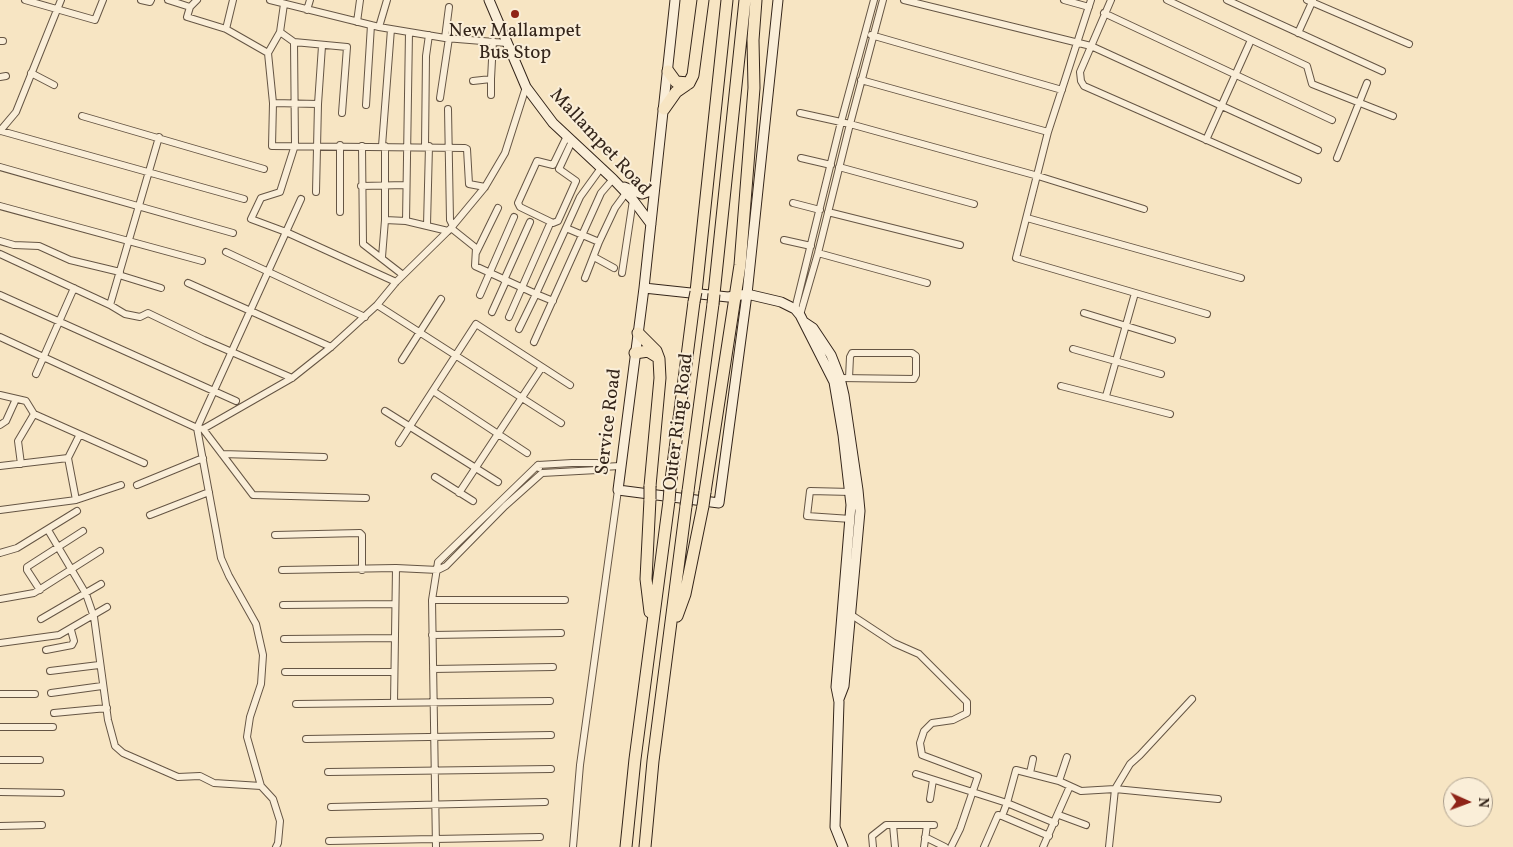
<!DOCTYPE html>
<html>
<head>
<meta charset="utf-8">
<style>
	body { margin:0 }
	#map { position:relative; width:1513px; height:847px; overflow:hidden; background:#f7e5c3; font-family:Vollkorn,serif }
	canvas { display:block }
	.north { position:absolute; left:1443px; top:777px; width:50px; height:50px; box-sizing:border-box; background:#faeed8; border:1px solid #ab9e8c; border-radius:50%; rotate:92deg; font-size:14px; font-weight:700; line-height:20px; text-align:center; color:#34251a }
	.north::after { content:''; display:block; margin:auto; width:18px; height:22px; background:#8f2418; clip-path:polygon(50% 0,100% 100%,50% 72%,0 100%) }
</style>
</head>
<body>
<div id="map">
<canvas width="1513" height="847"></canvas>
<div class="north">N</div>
</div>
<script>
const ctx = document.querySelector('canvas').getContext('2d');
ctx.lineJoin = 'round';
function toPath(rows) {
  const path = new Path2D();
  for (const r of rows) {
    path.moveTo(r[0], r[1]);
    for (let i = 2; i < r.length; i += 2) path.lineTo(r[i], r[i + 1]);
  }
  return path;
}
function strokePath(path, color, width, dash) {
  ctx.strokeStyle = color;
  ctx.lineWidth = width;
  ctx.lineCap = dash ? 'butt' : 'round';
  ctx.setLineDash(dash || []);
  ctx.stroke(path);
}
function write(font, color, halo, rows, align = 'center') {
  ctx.font = font + ' Vollkorn,serif';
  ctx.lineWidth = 4;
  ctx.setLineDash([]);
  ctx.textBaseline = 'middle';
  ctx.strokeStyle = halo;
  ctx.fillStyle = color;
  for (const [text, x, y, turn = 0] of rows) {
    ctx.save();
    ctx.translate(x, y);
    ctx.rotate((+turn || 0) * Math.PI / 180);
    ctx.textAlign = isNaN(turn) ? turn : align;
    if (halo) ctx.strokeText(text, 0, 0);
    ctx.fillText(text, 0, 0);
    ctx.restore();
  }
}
const street = toPath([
	[25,0,95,20,103,0],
	[141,0,150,2,151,0],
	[168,0,190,7],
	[197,0,190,7,187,17,226,29,268,53,273,103,272,146,465,148,467,149,469,184,485,187],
	[270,0,379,27,445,38,507,43],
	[904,0,1091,46,1318,150],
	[1064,0,1089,7],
	[1091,0,1048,132,1016,258,1207,314],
	[1111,0,1080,72,1081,81,1084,86,1298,180],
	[1167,0,1307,66,1312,84,1393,116],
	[1227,0,1382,71],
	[1307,0,1409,44],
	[307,10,310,0],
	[1104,13,1332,120],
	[357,22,360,0],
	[379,27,387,0],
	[226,29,233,0],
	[280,32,294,42,295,145,280,192,261,198,251,219,286,232,396,282],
	[1298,33,1313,0],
	[871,35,1062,90],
	[445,38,449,7],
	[0,41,3,41],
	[294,42,347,47,342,113],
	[268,53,280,32,284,4],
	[31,73,54,85],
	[0,77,6,76],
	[861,80,1048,132],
	[473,81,491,79,493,41],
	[491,95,491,79],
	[440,98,449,38],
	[273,103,318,104],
	[366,105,371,25],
	[448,109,450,220,453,226],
	[800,113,850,124,1038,176,1144,209],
	[82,116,264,169],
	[0,131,16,112,61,0],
	[1,131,244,199],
	[567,136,553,165,537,161,518,203,520,207,553,223,558,221,576,181,559,169,572,141],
	[1206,140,1251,40],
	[362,146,363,244,403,275],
	[382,146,391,29],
	[425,146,426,56,429,35],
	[801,158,831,165],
	[1337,158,1367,83],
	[0,167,233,233],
	[839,167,974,204],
	[361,186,406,185],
	[316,192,318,104,322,46],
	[793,203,820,210],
	[0,206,202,261],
	[340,212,340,145],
	[828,212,960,245],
	[1027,218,1241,278],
	[385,220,406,221,448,231],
	[406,221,409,32],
	[427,225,429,146],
	[451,228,476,248,475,266,536,294,519,329],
	[566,228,599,242,615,208,626,193],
	[784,240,811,246],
	[0,241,14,245,39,246,70,260,120,272],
	[226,252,365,317],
	[476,253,498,208],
	[818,253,927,283],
	[0,254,110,305,125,314,140,317,148,313,204,340,292,378],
	[382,257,385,220,385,146],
	[594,257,614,268],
	[622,273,633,200],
	[119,275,161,288],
	[585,278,599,242],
	[504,280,530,222],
	[188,283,331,347],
	[0,295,236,401],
	[480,295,514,217],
	[553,301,536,294,580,197,601,168],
	[110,305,159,137],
	[377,305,561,423],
	[795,309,841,122,874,0],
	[492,312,506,281],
	[1084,313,1172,340],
	[800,315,818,253,850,124,883,0],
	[509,317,549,226],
	[0,337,197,428,203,429,292,378,331,347,377,305,396,282,451,228,485,187,505,153,526,87],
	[534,342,601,193,613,179],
	[1073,349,1161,374],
	[402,360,441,299],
	[36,374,74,288],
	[840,378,914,379,916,375,916,356,912,353,852,353,850,357,849,378],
	[1061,386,1170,414],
	[433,391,527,453],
	[0,395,26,401,34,414,144,463],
	[1106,396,1135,293],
	[385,411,498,482],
	[0,425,6,421,16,399],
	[203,429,253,495,366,498],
	[399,443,476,324,570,385],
	[222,454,324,457],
	[21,464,18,441,34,414],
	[0,466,68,458],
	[539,468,538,465,572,463,597,463,602,467],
	[435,477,473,501],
	[137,485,203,458],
	[851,492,810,491,807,516,851,519],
	[459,493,542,367],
	[76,500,68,458,79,436],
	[0,510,76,500,121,485],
	[150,515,209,492],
	[48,530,86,594,94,617,108,720,115,746,123,753,178,777,200,776,214,783,261,786],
	[275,535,360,533,362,535,362,570],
	[0,553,17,548,77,511],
	[282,570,396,568,438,570,446,566,505,506,542,473,597,470,602,467,620,466],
	[40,590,27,570,27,567,83,531],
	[0,599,34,593,100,551],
	[432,600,565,600],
	[283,605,394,604],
	[850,614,894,643,919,654,967,702,967,713,953,720,932,723,924,731,920,743,922,755,978,776,960,829,951,847],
	[41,619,101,584],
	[432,635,561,633],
	[284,639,394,638],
	[0,643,59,635,107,607],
	[46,650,72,645,74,641,71,630],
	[433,669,553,667],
	[50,671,99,665],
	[285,672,394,672],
	[51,693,102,686],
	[0,694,35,694],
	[394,703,396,568],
	[296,704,550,701],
	[54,713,107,708],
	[0,727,53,727],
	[306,739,551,735],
	[0,760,40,760],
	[328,772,551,769],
	[1030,773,1033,759],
	[916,774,1007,803,1055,823],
	[1059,781,1067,757],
	[0,792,61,793],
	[930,799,933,780],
	[331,807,545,802],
	[1059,815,1086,825],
	[1002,816,1049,836],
	[893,825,895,847],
	[0,826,42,825],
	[925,837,945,847],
	[329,841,540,837],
	[276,847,278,843,280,821,273,799,261,786,247,737,250,717,261,684,263,655,256,624,229,576,221,558,197,428,301,199],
	[436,847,432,600,438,562,538,465],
	[573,847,580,765,618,490],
	[873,847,872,836,886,825,934,825],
	[924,847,927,825],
	[984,847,998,815,1002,816,1007,803,1016,770,1059,781,1081,791,1115,789,1130,764,1140,755,1192,699],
	[1043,847,1070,786],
	[1109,847,1115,789,1218,799]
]);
const secondary = toPath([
	[489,0,526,87,553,123,613,179,633,200,651,224],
	[675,0,644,288,618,490,719,503,747,294,778,0],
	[624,187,642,194,650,191,655,185],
	[644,288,728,297,747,294,781,302,795,309,800,315,834,382,843,435,851,505,836,687,839,702,835,827,843,847],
	[804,322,813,328,831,355,840,378,844,395,858,490,860,511,844,686,839,699]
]);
const highway = toPath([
	[668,71,676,82,689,83],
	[664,109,676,92,689,83,693,75,703,0],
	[696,292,727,0],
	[714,294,745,0],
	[638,333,656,351,659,359,660,378,650,486],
	[635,353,648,351,656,356],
	[670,488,694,302],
	[688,491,713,304],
	[705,492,740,265,754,88,753,40,756,0],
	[650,612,646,579,650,499],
	[677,616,685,594,703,506],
	[626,847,635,759,669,501],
	[645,847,653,761,686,506]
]);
const highwayBridge = toPath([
	[694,302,696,292],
	[713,304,714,294],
	[650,499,650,486],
	[669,501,670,488],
	[686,506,688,491],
	[703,506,705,492]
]);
const markers = [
	[515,14,5,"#8f2418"]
];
const poiNames = [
	["New Mallampet",515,33],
	["Bus Stop",515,55]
];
const streetNames = [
	["Mallampet Road",599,143,47],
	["Service Road",610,422,-83],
	["Outer Ring Road",680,422,-83]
];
strokePath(street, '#655544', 8);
strokePath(secondary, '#34251a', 11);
strokePath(highway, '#34251a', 13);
strokePath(street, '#faeed8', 6);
strokePath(secondary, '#faeed8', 9);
strokePath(highway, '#f7e5c3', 11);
strokePath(highwayBridge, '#34251a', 13, []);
strokePath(highwayBridge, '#f7e5c3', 11);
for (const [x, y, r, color] of markers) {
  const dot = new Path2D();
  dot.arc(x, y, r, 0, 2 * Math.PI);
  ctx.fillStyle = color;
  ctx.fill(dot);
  strokePath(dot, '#faeed8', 2);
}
write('19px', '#34251a', '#faeed8', poiNames);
write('19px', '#34251a', '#faeed8', streetNames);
</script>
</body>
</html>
